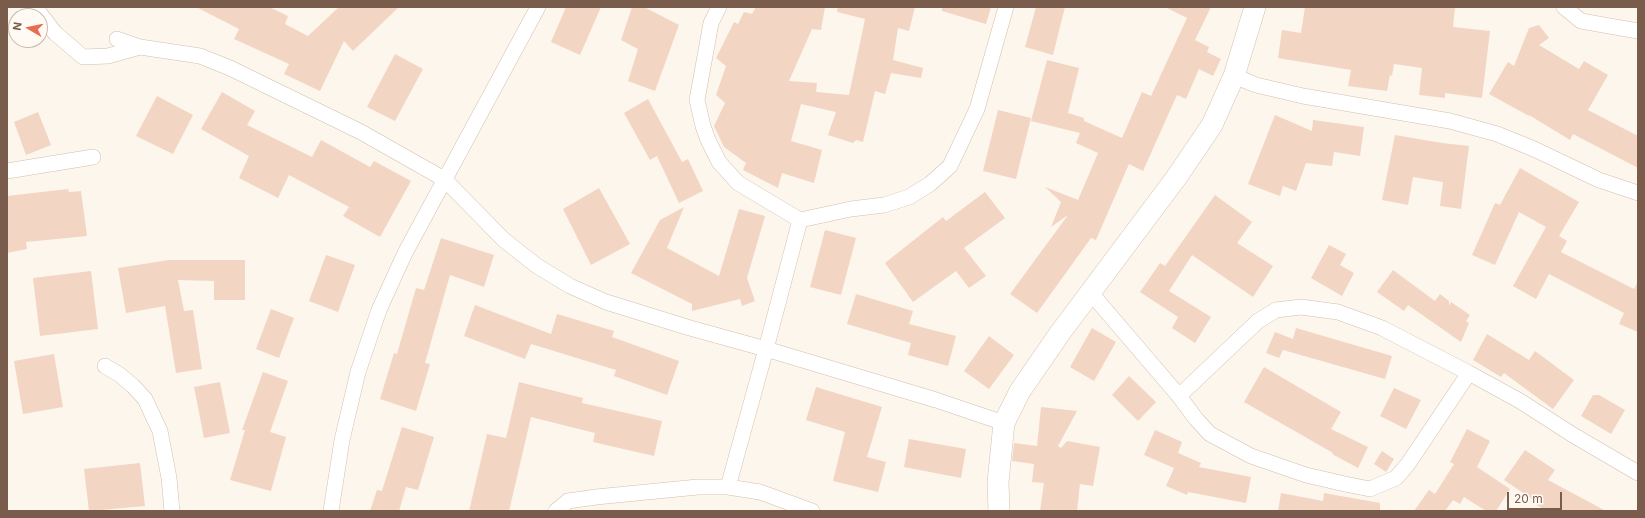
<!DOCTYPE html>
<html>
<head>
<meta charset="utf-8">
<style>
	body { margin:0 }
	#map { position:relative; width:1645px; height:518px; overflow:hidden; background:#fdf6ec; font-family:Inter,sans-serif }
	canvas { display:block }
	.frame { position:absolute; inset:0; border:8px solid #7a5c4d; pointer-events:none }
	.north { position:absolute; left:8px; top:8px; width:40px; height:40px; box-sizing:border-box; background:#fffaf3; border:1px solid #cabbb1; border-radius:50%; rotate:279deg; font-size:11px; font-weight:700; line-height:16px; text-align:center; color:#7a5c4d }
	.north::after { content:''; display:block; margin:auto; width:14px; height:18px; background:#e76f51; clip-path:polygon(50% 0,100% 100%,50% 72%,0 100%) }
	.scale { position:absolute; left:1507px; top:492px; width:55px; height:18px; box-sizing:border-box; border:2px solid #7a5c4d; border-top:0; padding-left:5px; font-size:12px; line-height:14px; white-space:nowrap; color:#7a5c4d; -webkit-text-stroke:3px #fffaf3; paint-order:stroke }
</style>
</head>
<body>
<div id="map">
<canvas width="1645" height="518"></canvas>
<div class="frame"></div>
<div class="north">N</div>
<div class="scale">20 m</div>
</div>
<script>
const ctx = document.querySelector('canvas').getContext('2d');
ctx.lineJoin = 'round';
function paint(path, color) {
  ctx.fillStyle = color;
  ctx.fill(path, 'evenodd');
}
function toPath(rows) {
  const path = new Path2D();
  for (const r of rows) {
    path.moveTo(r[0], r[1]);
    for (let i = 2; i < r.length; i += 2) path.lineTo(r[i], r[i + 1]);
  }
  return path;
}
function strokePath(path, color, width, dash) {
  ctx.strokeStyle = color;
  ctx.lineWidth = width;
  ctx.lineCap = dash ? 'butt' : 'round';
  ctx.setLineDash(dash || []);
  ctx.stroke(path);
}
const building = toPath([
	[196,7,269,7,288,16,285,24,308,36,339,7,399,7,353,51,344,41,320,91,284,74,289,64,234,39,239,29],
	[566,7,601,7,580,55,551,42],
	[632,7,644,7,679,25,655,91,628,81,638,49,621,40],
	[756,7,825,7,821,30,812,29,789,81,817,83,816,92,849,95,865,19,837,12,838,7,915,7,909,31,898,28,893,60,923,68,921,78,891,73,885,94,875,91,863,142,856,140,853,143,828,135,836,112,801,104,791,141,822,150,814,183,782,173,778,188,743,170,746,163,724,147,714,126,725,103,716,95,726,66,716,58,734,22,738,24,744,12,752,14],
	[942,7,991,7,986,24,942,11],
	[1036,7,1065,7,1053,55,1025,47],
	[1165,7,1211,7,1195,40,1209,47,1207,52,1221,59,1213,76,1199,69,1186,99,1177,95,1143,171,1129,164,1096,240,1091,238,1037,313,1010,294,1068,215,1051,227,1061,202,1045,187,1078,200,1098,153,1076,143,1080,133,1031,121,1047,60,1079,68,1068,113,1084,118,1084,121,1122,138,1142,92,1151,96,1187,18],
	[1305,7,1446,7,1455,8,1453,27,1490,31,1482,98,1445,93,1445,98,1419,95,1422,68,1394,64,1392,76,1390,75,1387,91,1348,86,1351,70,1278,58,1282,30,1301,33],
	[1539,25,1549,38,1539,45,1579,69,1584,61,1608,75,1588,110,1638,136,1638,168,1573,134,1570,140,1529,115,1529,116,1489,94,1508,62,1514,66,1529,28],
	[395,54,423,69,395,121,367,107],
	[222,92,255,111,247,125,312,157,321,140,370,167,374,161,411,181,380,237,343,216,349,207,289,175,278,198,239,178,249,156,201,129],
	[157,96,193,115,173,154,136,136],
	[648,99,682,162,688,159,703,191,679,203,657,156,650,160,624,113],
	[998,110,1031,118,1016,179,983,171],
	[38,112,51,145,26,155,14,122],
	[1275,115,1312,131,1313,120,1364,127,1360,156,1334,152,1332,166,1306,163,1296,191,1283,186,1280,196,1248,184],
	[1395,135,1442,143,1469,146,1461,209,1440,206,1443,182,1413,177,1408,205,1382,200],
	[1520,168,1579,202,1559,236,1567,241,1561,252,1634,289,1638,281,1638,332,1619,324,1624,313,1549,274,1536,299,1513,286,1546,227,1519,212,1495,265,1472,255,1495,203,1500,205],
	[599,188,630,244,591,265,563,209],
	[68,189,69,192,81,191,87,236,26,242,27,249,7,253,7,196],
	[985,192,1005,218,964,248,986,276,969,288,956,271,913,302,885,263,943,217,946,221],
	[1215,195,1252,222,1237,243,1273,266,1253,297,1192,255,1169,291,1211,317,1195,343,1172,328,1178,317,1140,292,1160,263,1165,266],
	[684,207,667,248,719,276,739,209,765,216,747,278,755,301,742,306,740,299,692,311,692,304,631,273,660,220],
	[825,230,856,238,841,295,810,287],
	[441,238,494,255,484,287,450,275,425,363,430,364,416,411,380,399,394,353,397,354,416,288,424,290],
	[1329,245,1346,254,1340,265,1354,273,1342,296,1311,278],
	[326,255,355,265,338,312,309,301],
	[169,260,245,260,245,300,214,300,214,281,178,280,184,311,193,310,202,369,176,373,165,306,126,313,118,268],
	[1393,270,1435,301,1440,294,1449,301,1449,306,1451,302,1470,315,1466,321,1469,323,1461,342,1408,305,1404,311,1377,292],
	[91,271,98,329,40,336,33,278],
	[856,294,913,311,909,324,956,336,948,366,908,355,911,343,847,324],
	[475,305,551,334,557,314,614,331,612,337,679,361,667,395,614,376,616,370,531,344,525,359,464,336],
	[271,309,294,318,279,358,256,349],
	[1092,328,1116,342,1094,381,1070,367],
	[1296,328,1392,356,1385,379,1283,350,1279,358,1266,353,1275,332,1293,339],
	[1487,334,1529,360,1535,351,1574,380,1553,409,1504,373,1501,377,1473,360],
	[989,336,1014,355,989,389,964,371],
	[54,354,63,407,23,414,14,361],
	[1264,367,1341,412,1331,429,1368,447,1358,468,1332,454,1333,453,1244,402],
	[263,372,288,381,270,432,286,437,271,491,230,480,245,430,242,430],
	[1129,376,1156,402,1138,421,1112,395],
	[220,382,230,433,204,438,194,387],
	[519,382,583,398,582,403,662,421,654,456,593,442,595,433,531,417,509,511,469,511,487,434,506,438],
	[816,387,882,407,867,457,886,462,878,492,833,481,845,432,806,420],
	[1394,388,1421,400,1406,429,1380,416],
	[1593,395,1599,395,1625,410,1611,434,1581,416],
	[1041,407,1077,411,1058,446,1061,448,1067,441,1100,447,1093,486,1080,484,1077,511,1040,511,1044,483,1032,482,1034,464,1012,461,1014,443,1037,446],
	[402,427,434,437,418,490,406,487,399,511,370,511,377,490,382,491],
	[1467,429,1490,441,1477,467,1510,489,1496,511,1486,511,1464,497,1460,504,1453,500,1445,511,1414,511,1429,490,1435,494,1454,464,1450,462],
	[1155,430,1182,442,1178,453,1201,463,1199,467,1251,477,1246,503,1188,492,1187,495,1166,486,1174,468,1144,455],
	[909,439,966,449,961,478,904,467],
	[1525,450,1555,470,1548,480,1606,511,1546,511,1534,503,1535,501,1504,480],
	[1382,451,1394,459,1386,472,1374,464],
	[140,463,145,506,89,511,84,469],
	[1281,493,1323,501,1324,493,1380,503,1380,511,1278,511]
]);
const street = toPath([
	[35,7,55,33,83,57,108,56,140,47],
	[719,7,711,23,697,100,703,126,708,140,719,162,738,183,800,220,851,209,884,205,909,197,930,184,950,166,977,109,1006,7],
	[1564,7,1581,21,1638,31],
	[117,39,140,47,200,56,230,68,361,132,444,179,504,240,537,266,570,286,606,302,690,328,766,349,800,220],
	[1234,76,1256,85,1303,96,1450,121,1497,134,1534,149,1599,180,1638,193],
	[7,171,93,157],
	[1090,292,1179,396,1196,419,1210,434,1251,456,1306,475,1345,484,1370,489,1396,478,1408,464,1469,373],
	[105,366,120,375,133,386,145,399,160,431,169,478,172,511],
	[1179,396,1258,321,1276,310,1301,307,1338,312,1382,328,1469,373,1520,401,1573,435,1638,473],
	[728,487,766,349,936,400,1004,423],
	[331,511,342,440,358,372,379,310,405,253,538,7],
	[556,511,568,501,596,497,698,487,728,487,760,492,812,511]
]);
const secondary = toPath([
	[999,511,998,482,1004,423,1020,391,1060,333,1176,178,1212,125,1234,76,1255,7]
]);
paint(building, '#f3d5c3');
strokePath(street, '#d1beb0', 16);
strokePath(secondary, '#d6c0b0', 22);
strokePath(street, '#fff', 15);
strokePath(secondary, '#fff', 21);
</script>
</body>
</html>
